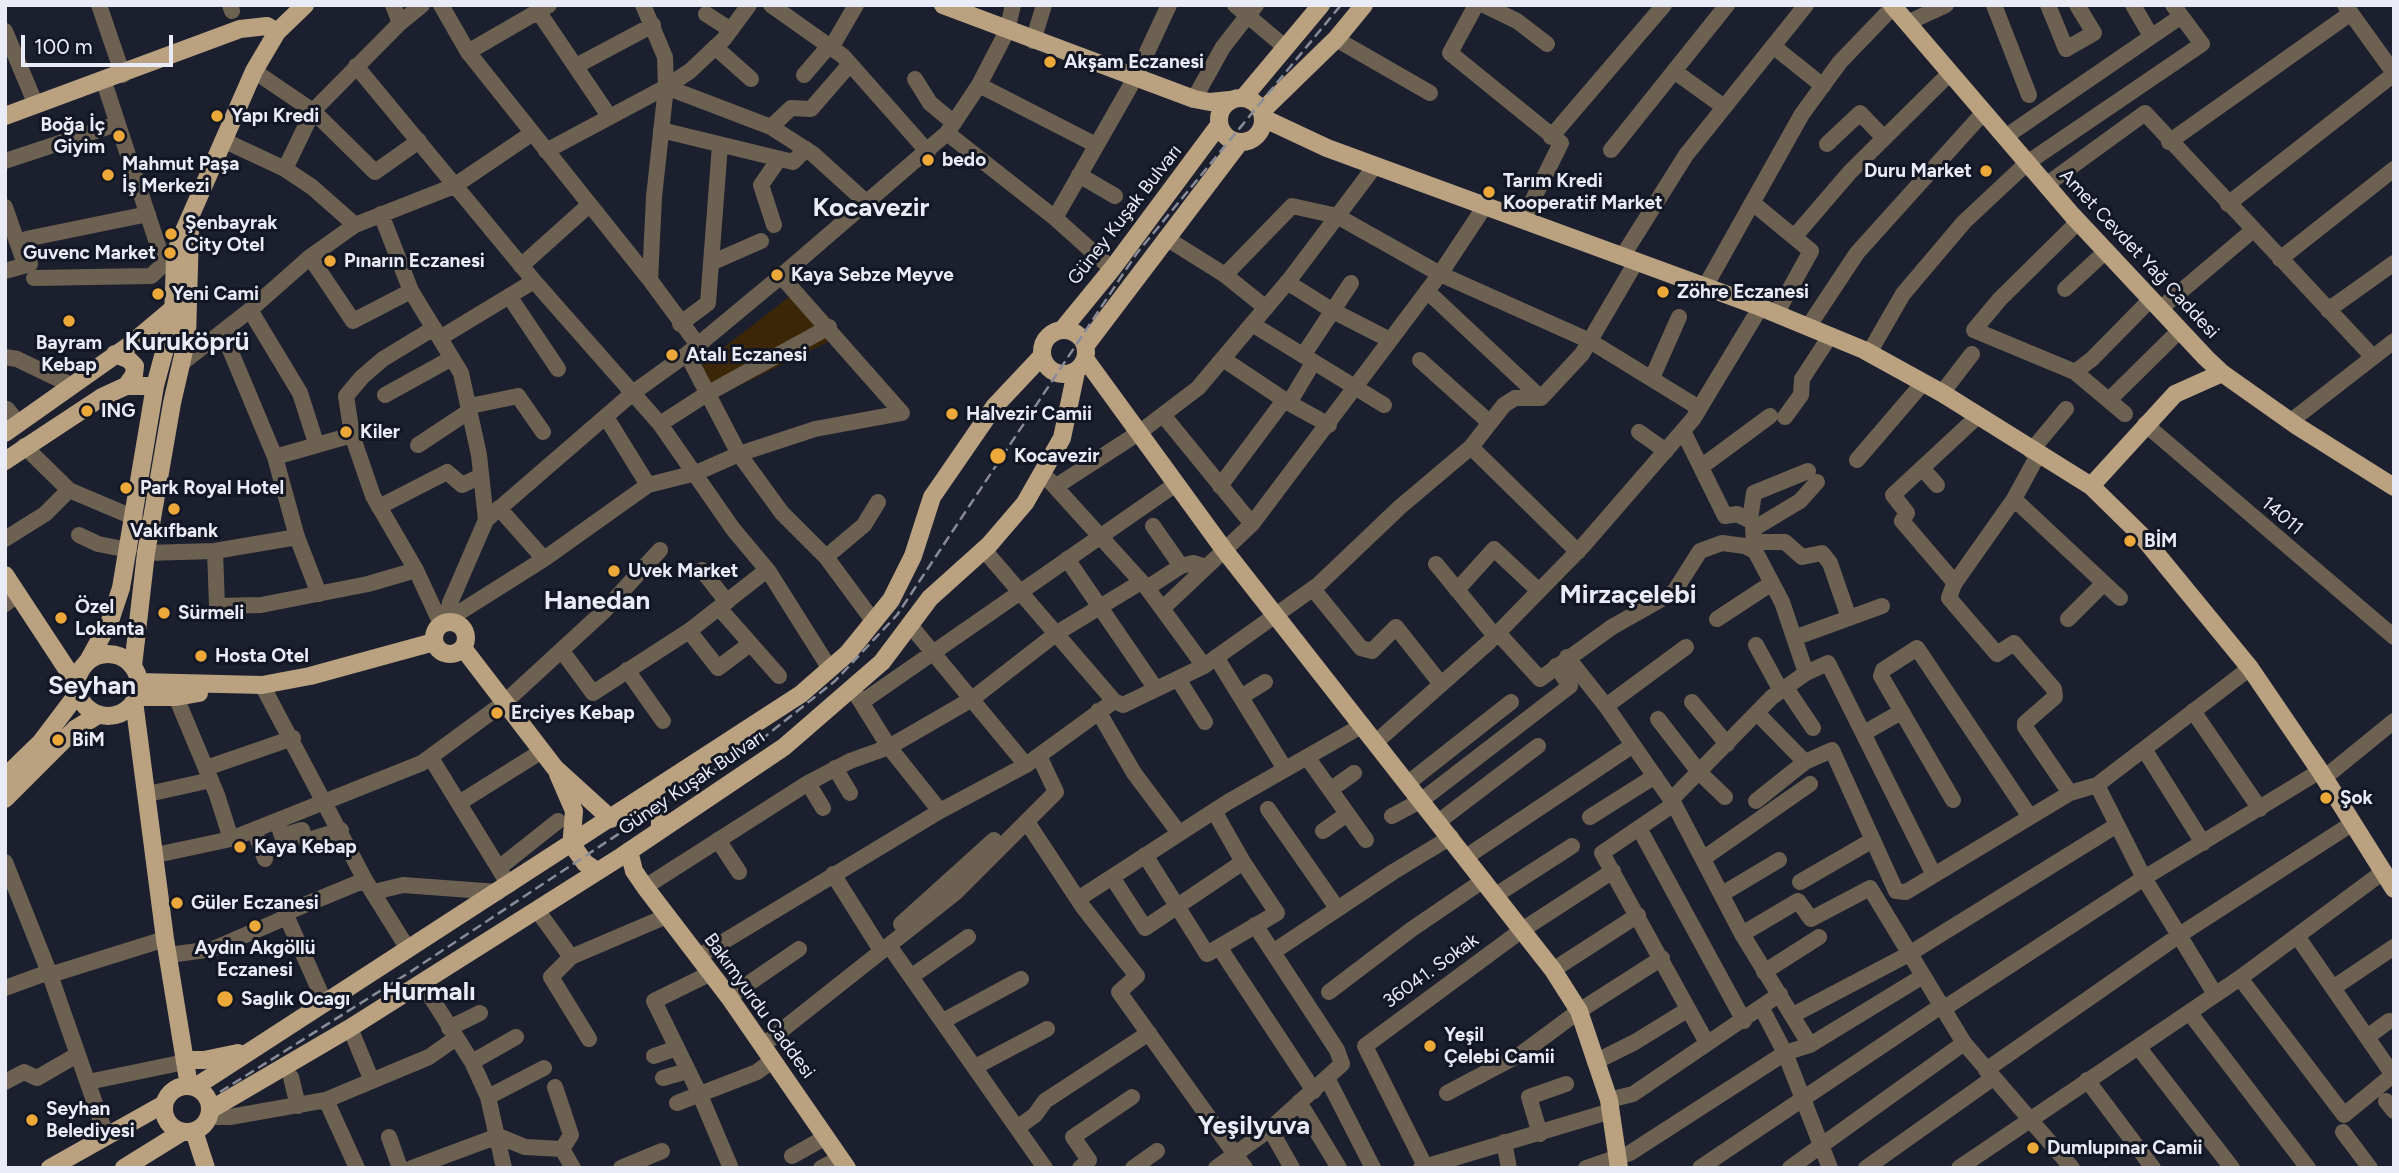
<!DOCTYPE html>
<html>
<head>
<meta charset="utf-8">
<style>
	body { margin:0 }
	#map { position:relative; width:2399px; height:1173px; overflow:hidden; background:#1c202e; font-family:Figtree,sans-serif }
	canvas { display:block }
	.frame { position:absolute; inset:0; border:7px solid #e9ecf6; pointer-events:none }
	.scale { position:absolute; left:21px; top:35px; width:152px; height:32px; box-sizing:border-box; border:4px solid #e9ecf6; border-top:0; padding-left:9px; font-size:21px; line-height:24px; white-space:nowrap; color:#e9ecf6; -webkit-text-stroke:5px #131724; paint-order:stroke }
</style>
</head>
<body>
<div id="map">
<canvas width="2399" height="1173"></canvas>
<div class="frame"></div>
<div class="scale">100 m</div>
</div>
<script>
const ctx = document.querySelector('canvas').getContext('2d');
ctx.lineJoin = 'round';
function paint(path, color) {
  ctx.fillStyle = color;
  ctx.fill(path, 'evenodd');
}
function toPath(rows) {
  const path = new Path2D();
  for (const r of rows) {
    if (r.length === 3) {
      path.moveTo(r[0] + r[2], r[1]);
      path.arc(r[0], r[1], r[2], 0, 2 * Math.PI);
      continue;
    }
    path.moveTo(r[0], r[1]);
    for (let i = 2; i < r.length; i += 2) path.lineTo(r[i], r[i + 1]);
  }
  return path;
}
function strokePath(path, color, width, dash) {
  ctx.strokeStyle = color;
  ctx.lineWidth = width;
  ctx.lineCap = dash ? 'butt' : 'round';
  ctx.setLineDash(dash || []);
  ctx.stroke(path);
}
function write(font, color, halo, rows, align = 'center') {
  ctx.font = font + ' Figtree,sans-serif';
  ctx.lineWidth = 6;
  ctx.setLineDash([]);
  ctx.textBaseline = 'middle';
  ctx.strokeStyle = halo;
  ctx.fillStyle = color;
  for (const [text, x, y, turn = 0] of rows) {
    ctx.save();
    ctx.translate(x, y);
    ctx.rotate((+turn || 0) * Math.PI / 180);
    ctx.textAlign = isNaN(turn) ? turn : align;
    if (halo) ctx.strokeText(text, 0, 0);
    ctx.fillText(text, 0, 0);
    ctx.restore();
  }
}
const green = toPath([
	[793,294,830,341,714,398,700,366]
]);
const minor = toPath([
	[99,5,123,75],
	[230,5,232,11],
	[393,5,400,23],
	[441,5,468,52,650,280,698,345],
	[643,5,665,57,666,87,654,197,650,280],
	[771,5,843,56,928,152],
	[1235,5,1286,48],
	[1476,5,1450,53,1561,143,1523,220],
	[1484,5,1517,21,1547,44],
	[1994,5,2029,95],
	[2048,5,2066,49,2094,33,2077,5],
	[2133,5,2151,36],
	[2345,5,2394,73],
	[538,11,609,116],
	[706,14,731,30],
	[1907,23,1946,5],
	[5,31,36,105],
	[1336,39,1430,93],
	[1033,41,1044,5],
	[1773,46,1823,86],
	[715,47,751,79],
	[831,48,856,5],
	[468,52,549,5],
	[356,66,534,281,660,424,733,529,769,572,830,669],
	[576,66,653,25],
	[254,71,313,111,375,172,419,141],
	[1674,71,1724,107],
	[804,75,829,46],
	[915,79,930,103,954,123],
	[979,85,1096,145],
	[666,87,771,127,813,154,867,203],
	[1194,99,1223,47,1256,5],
	[771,127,791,108,811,109,850,64],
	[661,130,793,162,806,149],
	[947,133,1055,218,1112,269],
	[1551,137,1664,5],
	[2005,137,2180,17],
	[223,140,285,169,312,187,355,225],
	[2169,142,2351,13],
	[1827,144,1860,113,1884,138],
	[1611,150,1727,5],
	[546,151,666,87,690,71,724,39,749,5],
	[5,161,117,124],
	[285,169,313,111,400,23,422,5],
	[1079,175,1115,196],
	[2046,185,2145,113,2372,356],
	[1754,204,1811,251,1776,314],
	[2228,204,2394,74],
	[5,207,22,256],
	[381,214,411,291,461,373,479,455,486,520],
	[1055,218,1135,78,1169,5],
	[2078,222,2000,299,1974,330,2075,372,2092,359,2151,299],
	[774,225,761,185,779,159],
	[1795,236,1850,172,1950,73],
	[1166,238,1225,275,1266,308],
	[310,257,353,321,411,291],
	[1622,257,1686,155,1806,5],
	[2280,259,2394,169],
	[711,263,761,241],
	[521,266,589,205],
	[5,271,30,264,26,239,148,214],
	[1225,275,1292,206,1337,216,1440,274,1590,341,1699,408],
	[34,278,151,276,164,264,104,82],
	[1287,282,1333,311,1390,340],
	[1705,287,1802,114,1840,62,1893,7],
	[2065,289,2106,251],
	[1427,291,1541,398],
	[509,296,558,369],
	[2160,309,2252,231],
	[250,310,300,393,316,443],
	[2328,310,2394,263],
	[680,324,708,303,720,145],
	[1252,324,1384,405],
	[1808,327,1857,253,1984,112],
	[434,328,383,359,362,377,346,396,352,435,373,496,416,570,441,624],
	[223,333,275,457,297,537,319,594],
	[440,338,534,281],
	[1306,351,1351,283],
	[1869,353,1903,294,1964,222,2027,163,2202,44,2173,5],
	[687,354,739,454,782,513,826,557,874,622],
	[5,357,17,359,71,385],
	[1223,359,1289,403,1313,363],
	[1420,360,1490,423],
	[182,363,250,310,310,257,355,225,454,186,531,134],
	[2075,372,2125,414],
	[1652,378,1679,317],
	[1942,393,1972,354],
	[385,395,452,358],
	[2109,400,2180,330],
	[1289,403,1329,425],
	[470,406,518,396,543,432],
	[7,409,18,423],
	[1163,415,1252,524],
	[606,417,648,485],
	[1785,417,1801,395,1802,379,1830,336],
	[2291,421,2394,341],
	[660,424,705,395,829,327],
	[2145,424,2394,637],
	[1683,431,1725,516,1737,514,1753,522,1754,551],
	[1639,432,1666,451],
	[418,445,471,410],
	[24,446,69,490],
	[1471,447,1578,552],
	[2031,451,2066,409],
	[2038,455,2014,499,1954,584,1949,598,1997,654,2014,643,2054,689,2055,697,2025,723,2025,727,2070,793],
	[275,457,352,435],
	[1857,460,1923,383],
	[1701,467,1770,416],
	[1922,468,1937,485],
	[1049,480,1147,588,1204,666],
	[1220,486,1285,399],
	[1055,487,1140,432,1198,388,1290,279,1375,166],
	[2014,499,2120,598],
	[379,507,447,472,462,485,481,476],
	[499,508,544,559],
	[1750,519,1754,493,1808,471],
	[1153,526,1181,566],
	[1755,528,1800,501,1817,482],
	[79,535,98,544,129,550],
	[5,539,45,514,69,490,135,518],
	[1754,542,1785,542,1802,557,1822,553,1830,563,1849,618],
	[984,550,1114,701],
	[215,551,217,606,261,605,368,584,416,570],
	[146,553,215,551,297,537],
	[826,557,864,525,878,502],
	[1067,559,1156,689],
	[1436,564,1495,636],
	[702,570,727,602],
	[1955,583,1902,521,1907,513,1893,495,1978,416],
	[1147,588,1181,566,1193,563,1206,567],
	[1313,589,1361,648,1372,651,1396,627,1441,684],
	[1457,590,1494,549,1539,591],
	[5,604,17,595],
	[719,608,779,676],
	[1163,608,1252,524,1440,274,1485,206],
	[1717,619,1772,583],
	[2068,619,2104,583],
	[446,622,450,603,486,520,634,392,687,354,781,276,947,133,979,85,1007,31,1013,5],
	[452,622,460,612,544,559,648,485,696,473,739,454,815,429,902,413,781,276],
	[910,625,1026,765],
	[689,631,718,668,750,644],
	[1498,633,1540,679,1612,627,1674,592,1700,551,1722,543,1745,546,1755,551,1782,602,1806,673],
	[1794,638,1882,606],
	[1756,645,1781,691],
	[1686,647,1606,706,1674,804,1742,934,1810,1045],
	[562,651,593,693,689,631,767,570],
	[1216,657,1285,769],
	[1567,657,1606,706],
	[627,670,663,721],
	[1178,679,1205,722],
	[262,685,365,880,408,949],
	[1786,688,1813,728],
	[856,694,889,747,940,811],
	[176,697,217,795,231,839],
	[1241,697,1265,682],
	[862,702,1176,484],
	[1692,702,1727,744],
	[1098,711,1134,773,1179,833],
	[2193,711,2260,809],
	[1757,713,1805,762],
	[1658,719,1699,772,1725,797],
	[1864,733,1901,712],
	[1376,742,1489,642,1582,547,1693,419,1760,308],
	[2144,749,2203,843],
	[1307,757,1366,840],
	[431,758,509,885],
	[206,768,293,738],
	[835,768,850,793],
	[2324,778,2394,721],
	[808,783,823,808],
	[1408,783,1511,702],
	[2097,785,2144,878,2215,994],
	[1330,790,1354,773],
	[148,794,211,780],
	[1671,800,1772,697,1806,673,1828,663,1934,875],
	[1953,800,1881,676,1883,670,1917,648,2030,817],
	[1756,801,1805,762,1832,750,1896,891,1906,892,2070,793,2097,785,2250,668],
	[459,803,542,751],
	[1674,804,1602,853,1707,1043],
	[1268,809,1337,908],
	[1392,816,1422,800,1570,686,1556,666],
	[1590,817,1655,776],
	[277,821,282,836,302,830,306,841,341,830],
	[1027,822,1083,907,1137,976,1119,992,1245,1168],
	[1438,822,1538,746],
	[1639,828,1744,1021],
	[254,830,265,859],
	[1323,831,1347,814],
	[718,840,739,872],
	[156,855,231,839,422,763,505,702,604,611,660,550],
	[1145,855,1207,954,1277,913,1243,862],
	[1466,857,1633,745],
	[1704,858,1810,784],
	[5,862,49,972],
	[500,867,558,821],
	[833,874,877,944],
	[1112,877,1145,928,1243,862,1214,811],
	[1800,882,1871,841],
	[645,887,808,783,850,761,889,747,972,699,1057,633,1141,582],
	[374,892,403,885,498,892],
	[1722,894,1779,860],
	[1496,895,1572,846],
	[1078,899,1228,802,1363,725],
	[537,910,571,957],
	[901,924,994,840],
	[1742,934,1798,901,1811,919,1870,888,1964,1043,2072,1168],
	[2297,936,2393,1075],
	[890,947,1045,1168],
	[1219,947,1314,1091],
	[1273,952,1393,872,1451,837],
	[169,955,213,949,287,917],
	[698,957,940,811,1026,765,1114,701,1123,705,1204,666,1318,585,1400,507,1471,447,1504,405,1515,398,1541,398,1582,354,1636,262],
	[1553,970,1638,915],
	[1764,972,1819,937],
	[711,973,654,1001,700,1095,730,1166],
	[50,975,165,939],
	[912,976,968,937],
	[2240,978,2344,1115,2394,1074],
	[422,983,472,1062,488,1097,504,1168],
	[5,988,49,972,106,1135],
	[2333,988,2394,947],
	[1329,992,1412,929,1484,880],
	[729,997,799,949],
	[325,1003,285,913,365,880],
	[1761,1007,1785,1053,1830,1168],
	[1943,1009,2144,878,2320,771],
	[2189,1012,2308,1168],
	[1793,1015,1909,954,2117,825],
	[943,1021,1021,979],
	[350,1028,372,1081],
	[449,1028,480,1013],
	[2367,1037,2389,1021],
	[589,1039,551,977,571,957,667,916],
	[763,1045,955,893,1056,792,1039,756],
	[2139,1048,2232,1168],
	[654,1056,677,1048],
	[472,1062,516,1037],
	[1595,1062,1635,1042,1687,1010],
	[975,1067,1047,1029],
	[1986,1070,2181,934,2353,823],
	[291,1077,298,1106],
	[663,1078,687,1071],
	[1327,1078,1373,1168],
	[2087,1080,2153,1168],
	[5,1082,24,1072,37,1078,77,1055],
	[88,1082,180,1063],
	[555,1087,571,1135,562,1149],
	[1447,1093,1521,1054,1579,1011,1662,958],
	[488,1097,544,1068],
	[326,1100,357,1168],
	[1609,1100,1633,1094,1780,994],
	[2386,1101,2394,1111],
	[1299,1102,1339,1168],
	[677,1103,757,1072,773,1060],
	[209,1117,230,1117,326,1100,429,1057,456,1038],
	[1017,1128,1035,1115,1045,1101,1149,1033],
	[1270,1129,1292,1168],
	[2343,1132,2370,1168],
	[1540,1134,1529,1097,1566,1084],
	[389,1137,400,1168],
	[1504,1142,1509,1168],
	[792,1156,826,1137],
	[1425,1166,1365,1046,1522,930,1613,871],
	[412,1168,498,1136,525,1147,562,1149,573,1168],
	[621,1168,662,1151],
	[821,1168,840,1158],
	[1080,1168,1089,1160,1073,1137,1132,1097],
	[1133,1168,1157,1151],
	[1216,1168,1270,1129,1342,1064,1337,1050,1255,925],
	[1421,1168,1611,1111],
	[1586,1168,1630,1153,1785,1053,1810,1045,1923,976],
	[1700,1168,1941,1006],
	[1790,1168,1964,1043],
	[1866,1168,1993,1078],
	[1959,1168,2240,978,2383,872]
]);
const major = toPath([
	[943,5,1194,99,1210,102,1230,100],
	[1892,5,2072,215,2206,358,2222,373,2297,426,2394,487],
	[1244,97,1321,5],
	[1241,120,22],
	[1262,111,1336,39,1364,5],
	[5,116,240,29,267,26,277,32],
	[1263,118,1327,148,1755,305,1864,350,1942,393,2091,486,2141,535,2250,668,2320,771,2394,889],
	[1064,352,22],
	[1062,330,1112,269,1219,125],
	[1086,345,1240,142],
	[115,354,128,359,135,366,134,375,126,386],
	[1086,360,1225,551,1553,970,1579,1011,1609,1100,1619,1168],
	[5,433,131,344,175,307],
	[5,461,102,397,126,386,155,386],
	[2091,486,2175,394,2222,373],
	[5,575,76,683],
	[450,638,16],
	[463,648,555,768,611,819],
	[108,685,31],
	[88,661,110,621,121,588,155,386,173,319,175,259,179,242,254,71,277,32,305,5],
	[133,666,146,553,172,403,187,338,190,230],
	[139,682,262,685,310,676,434,642],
	[136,697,176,697,199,693],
	[134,701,165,939,189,1086],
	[558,774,574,811,572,836,575,849,585,863,597,871],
	[5,777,41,742,78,693],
	[645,798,655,802,660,811,660,830],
	[5,799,75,729,98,715],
	[629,851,634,871,645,887,729,997,847,1168],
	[185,1060,204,1060,238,1053],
	[187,1109,23],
	[195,1087,801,694,848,653,891,600,913,556,932,497,994,407,1042,356],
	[210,1110,350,1028,622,856,784,747,882,662,930,598,989,545,1025,503,1062,438,1076,372],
	[194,1131,206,1168],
	[50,1168,164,1104],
	[124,1168,182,1132]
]);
const rail = toPath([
	[220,1092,410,972,762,739,835,681,897,615,1137,253,1341,5]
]);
const markers = [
	[1050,62,7,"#eca93a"],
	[217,116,7,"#eca93a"],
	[119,136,7,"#eca93a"],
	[928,160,7,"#eca93a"],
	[1986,171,7,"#eca93a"],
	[108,175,7,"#eca93a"],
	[1489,192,7,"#eca93a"],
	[171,234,7,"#eca93a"],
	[170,253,7,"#eca93a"],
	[330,261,7,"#eca93a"],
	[777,275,7,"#eca93a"],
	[1663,292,7,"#eca93a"],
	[158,294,7,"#eca93a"],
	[69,321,7,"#eca93a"],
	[672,355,7,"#eca93a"],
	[87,411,7,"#eca93a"],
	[952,414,7,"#eca93a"],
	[346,432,7,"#eca93a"],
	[998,456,9,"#eca93a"],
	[126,488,7,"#eca93a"],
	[174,509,7,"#eca93a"],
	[2130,541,7,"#eca93a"],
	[614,571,7,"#eca93a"],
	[164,613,7,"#eca93a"],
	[61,618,7,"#eca93a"],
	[201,656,7,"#eca93a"],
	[497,713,7,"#eca93a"],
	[58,740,7,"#eca93a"],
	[2326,798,7,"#eca93a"],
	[240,847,7,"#eca93a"],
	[177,903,7,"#eca93a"],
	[255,926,7,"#eca93a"],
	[225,999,9,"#eca93a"],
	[1430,1046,7,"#eca93a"],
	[32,1120,7,"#eca93a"],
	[2033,1148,7,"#eca93a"]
];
const poiNames = [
	["Akşam Eczanesi",1064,62],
	["Yapı Kredi",231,116],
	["Boğa İç",105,125,"right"],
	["Giyim",105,147,"right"],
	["bedo",942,160],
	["Mahmut Paşa",122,164],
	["İş Merkezi",122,186],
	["Duru Market",1972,171,"right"],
	["Tarım Kredi",1503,181],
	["Kooperatif Market",1503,203],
	["Şenbayrak",185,223],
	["City Otel",185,245],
	["Guvenc Market",156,253,"right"],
	["Pınarın Eczanesi",344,261],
	["Kaya Sebze Meyve",791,275],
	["Zöhre Eczanesi",1677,292],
	["Yeni Cami",172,294],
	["Bayram",69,343,"center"],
	["Kebap",69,365,"center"],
	["Atalı Eczanesi",686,355],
	["ING",101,411],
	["Halvezir Camii",966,414],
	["Kiler",360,432],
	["Kocavezir",1014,456],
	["Park Royal Hotel",140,488],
	["Vakıfbank",174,531,"center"],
	["BİM",2144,541],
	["Uvek Market",628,571],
	["Özel",75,607],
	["Lokanta",75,629],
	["Sürmeli",178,613],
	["Hosta Otel",215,656],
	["Erciyes Kebap",511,713],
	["BiM",72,740],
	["Şok",2340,798],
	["Kaya Kebap",254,847],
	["Güler Eczanesi",191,903],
	["Aydın Akgöllü",255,948,"center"],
	["Eczanesi",255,970,"center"],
	["Saglık Ocagı",241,999],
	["Yeşil",1444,1035],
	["Çelebi Camii",1444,1057],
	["Seyhan",46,1109],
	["Belediyesi",46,1131],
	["Dumlupınar Camii",2047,1148]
];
const streetNames = [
	["Güney Kuşak Bulvarı",1125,215,-52],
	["Amet Cevdet Yağ Caddesi",2139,254,47],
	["14011",2282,516,40],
	["Güney Kuşak Bulvarı",692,783,-34],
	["36041. Sokak",1431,971,-36],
	["Bakımyurdu Caddesi",759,1006,54]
];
const districtNames = [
	["Kocavezir",871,208],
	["Kuruköprü",187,342],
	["Mirzaçelebi",1628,595],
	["Hanedan",597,601],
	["Seyhan",92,686],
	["Hurmalı",429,992],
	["Yeşilyuva",1254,1126]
];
paint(green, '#3b2707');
strokePath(minor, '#6d6151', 16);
strokePath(major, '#baa281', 18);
strokePath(rail, '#898c98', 2.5, [10, 5]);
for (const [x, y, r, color] of markers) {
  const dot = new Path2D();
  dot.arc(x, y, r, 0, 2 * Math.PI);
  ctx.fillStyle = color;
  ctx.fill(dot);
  strokePath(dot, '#131724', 2.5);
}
write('bold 19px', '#e9ecf6', '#131724', poiNames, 'left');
write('19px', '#e9ecf6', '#131724', streetNames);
write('bold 26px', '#e9ecf6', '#131724', districtNames);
</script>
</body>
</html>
